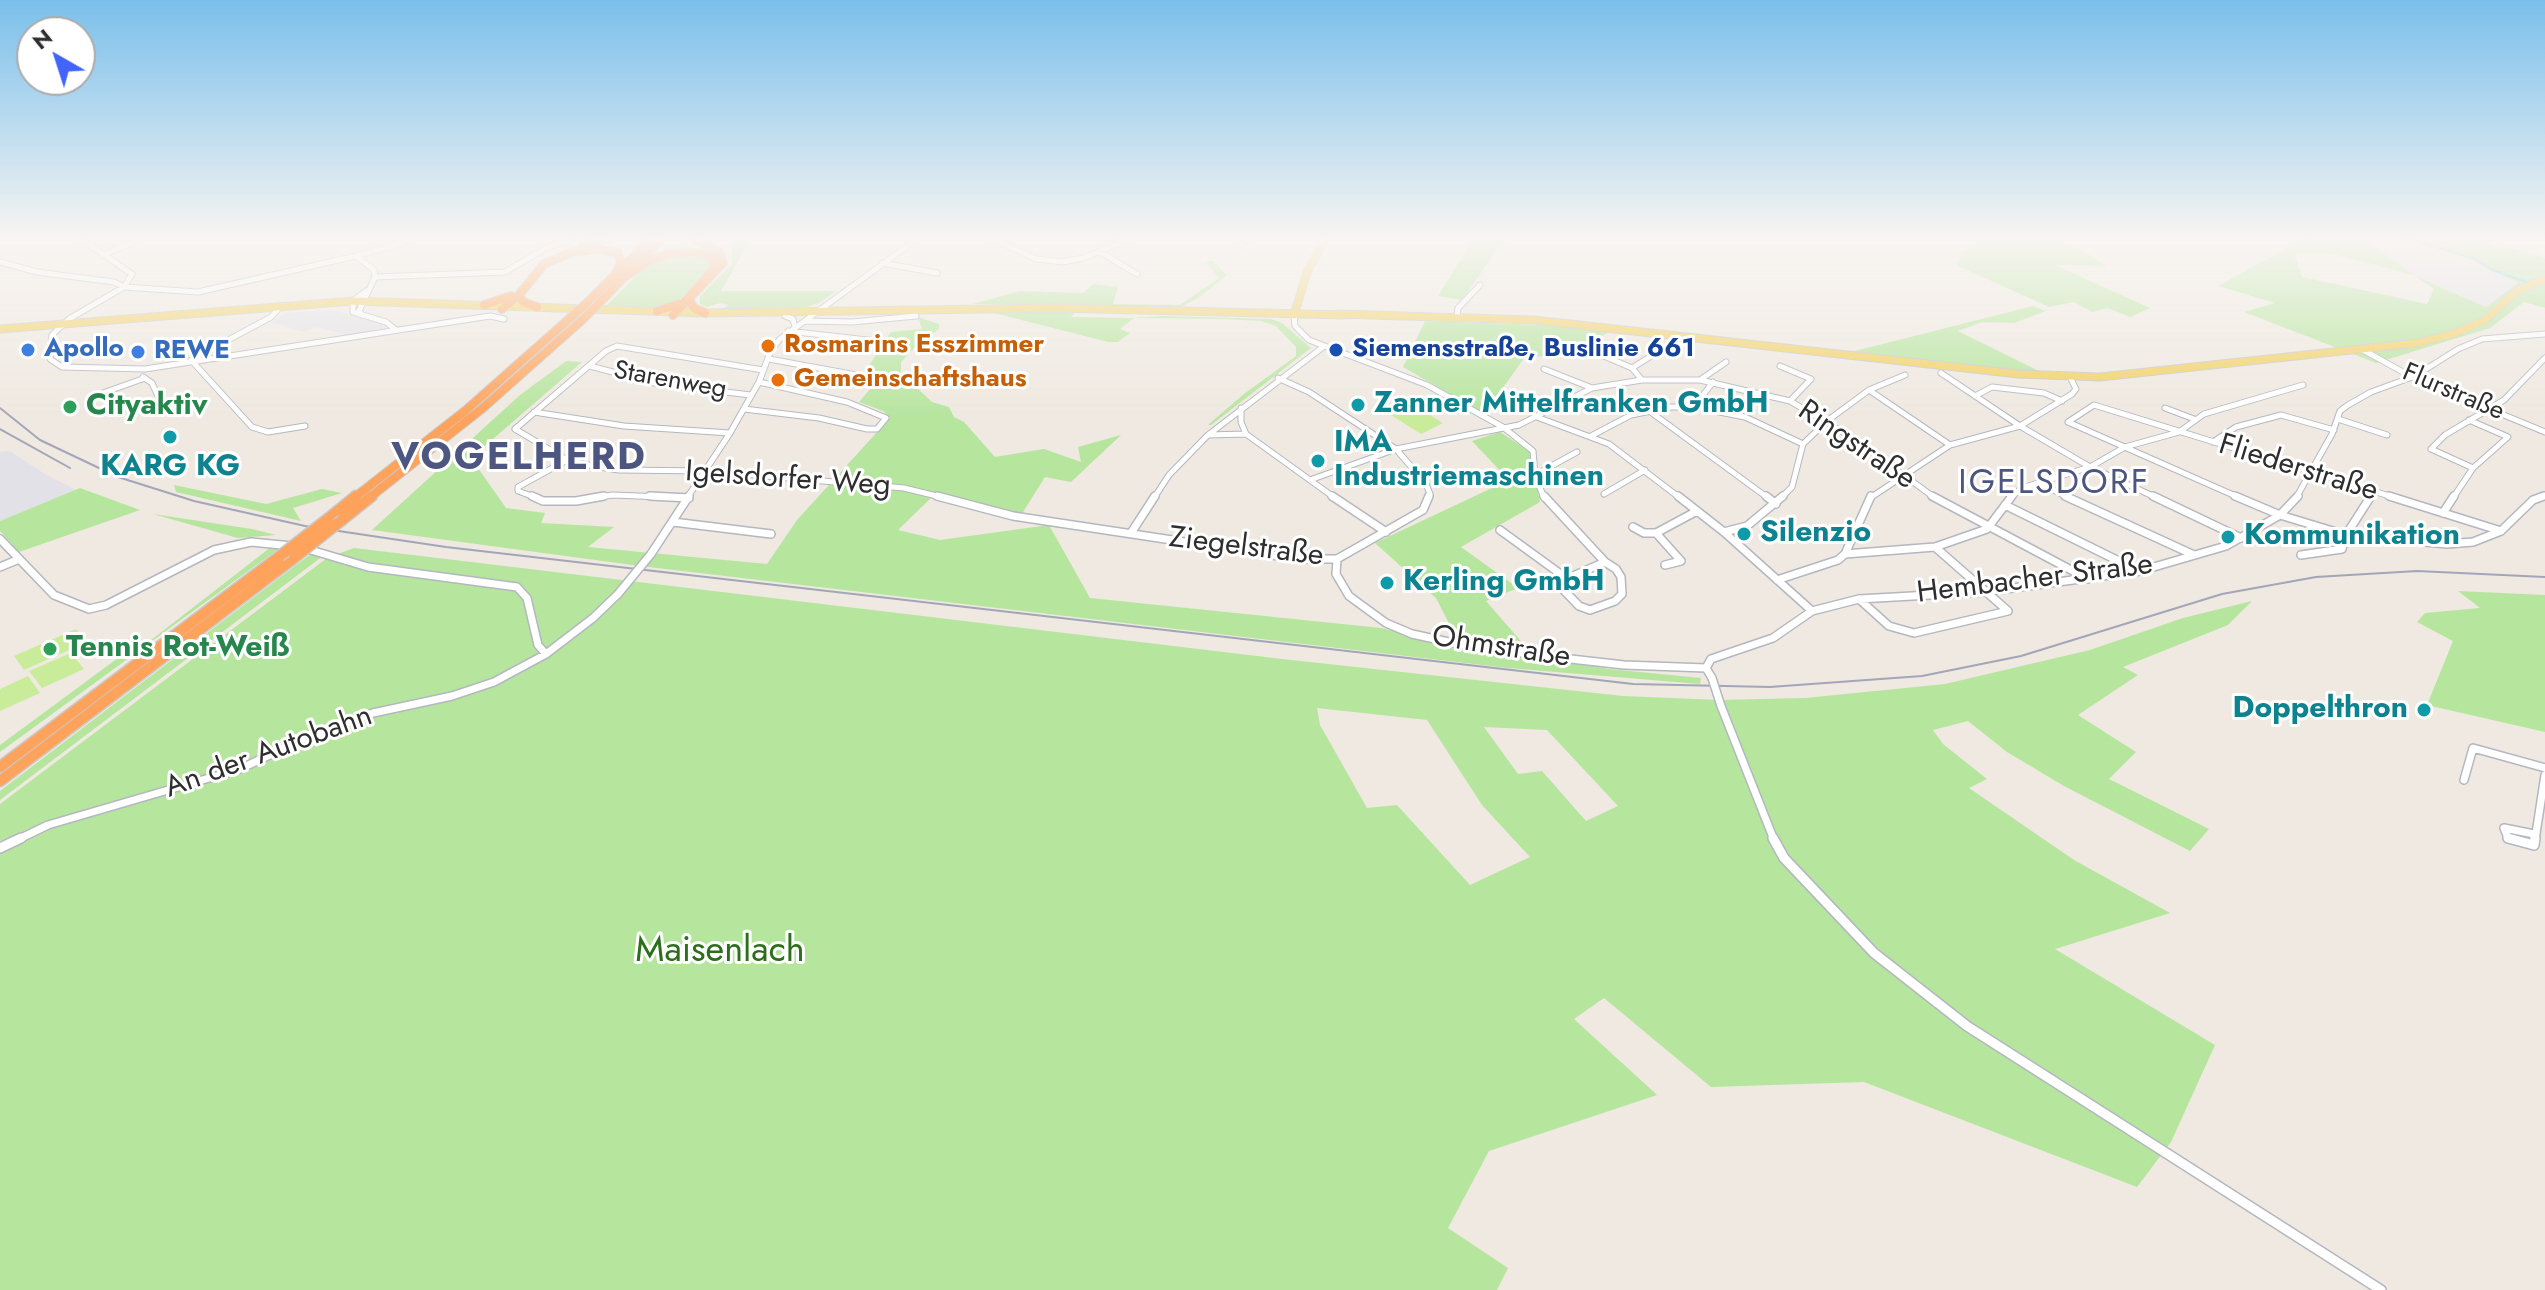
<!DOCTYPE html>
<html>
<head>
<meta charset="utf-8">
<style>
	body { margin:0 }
	#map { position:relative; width:2545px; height:1290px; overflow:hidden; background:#efe9e1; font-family:Jost,sans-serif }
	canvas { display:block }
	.north { position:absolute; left:16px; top:16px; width:80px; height:80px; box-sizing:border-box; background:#fff; border:2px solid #ababab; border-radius:50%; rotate:321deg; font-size:22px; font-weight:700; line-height:32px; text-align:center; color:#2e2e2e }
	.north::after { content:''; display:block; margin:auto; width:28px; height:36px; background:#4264fb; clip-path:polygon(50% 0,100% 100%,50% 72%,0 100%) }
</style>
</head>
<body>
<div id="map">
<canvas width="2545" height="1290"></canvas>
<div class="north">N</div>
</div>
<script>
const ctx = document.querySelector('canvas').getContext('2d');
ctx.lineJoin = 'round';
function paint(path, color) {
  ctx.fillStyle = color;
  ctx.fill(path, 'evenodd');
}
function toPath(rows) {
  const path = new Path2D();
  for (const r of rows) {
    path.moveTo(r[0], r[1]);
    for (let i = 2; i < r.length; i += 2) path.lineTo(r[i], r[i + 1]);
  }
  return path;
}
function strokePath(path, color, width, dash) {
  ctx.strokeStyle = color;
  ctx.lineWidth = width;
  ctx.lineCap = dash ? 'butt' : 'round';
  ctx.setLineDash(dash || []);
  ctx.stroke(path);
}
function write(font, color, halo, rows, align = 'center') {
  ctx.font = font + ' Jost,sans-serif';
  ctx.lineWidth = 6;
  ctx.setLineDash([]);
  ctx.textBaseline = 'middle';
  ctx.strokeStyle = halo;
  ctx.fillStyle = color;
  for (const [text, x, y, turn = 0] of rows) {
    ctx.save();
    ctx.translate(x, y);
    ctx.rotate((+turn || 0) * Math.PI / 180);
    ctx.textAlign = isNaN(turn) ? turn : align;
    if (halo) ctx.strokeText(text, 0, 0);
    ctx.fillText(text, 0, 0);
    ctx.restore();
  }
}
const industrial = toPath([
	[2364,239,2406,239,2469,259,2518,283,2486,307,2413,275],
	[326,310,337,311,384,324,382,329,346,335,316,327,304,332,272,323,284,313],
	[10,451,45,474,76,490,0,521,0,452]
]);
const green = toPath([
	[720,239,751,239,721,291,836,291,819,303,797,310,723,309,728,305,720,303,707,307,700,304,700,296,732,264,731,244],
	[1473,239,1511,239,1503,241,1462,300,1438,296],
	[1985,239,2048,239,2082,250,2106,266,2055,265,2150,308,2130,317,2108,308,2092,312,2074,302,2049,307,1956,265,1962,252],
	[2314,239,2364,239,2413,275,2333,254,2295,254,2302,277,2427,304,2434,289,2415,276,2486,307,2518,283,2469,259,2406,239,2468,239,2536,254,2545,259,2545,308,2524,302,2490,328,2376,363,2244,312,2275,303,2218,286,2298,242],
	[690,253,711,261,712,266,676,303,663,308,604,308,650,262],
	[1209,261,1213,261,1227,275,1198,298,1179,308,973,304,1020,291,1083,293,1093,284,1118,287,1113,304,1180,305,1219,278,1206,263],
	[2033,306,2046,311,2014,323,1982,322,1958,331,2051,377,1847,353],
	[990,312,1075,312,1071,317,1130,318,1162,316,1271,319,1282,323,1311,348,1211,425,1208,425,1244,394,1296,356,1296,347,1276,326,1261,321,1224,319,1134,318,1120,329,1130,333,1118,342,1108,342],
	[918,317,939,324,939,329,914,348,901,362,901,373,932,402,949,407,954,417,964,422,995,457,1044,449,1081,462,1078,447,1121,435,1071,482,1045,477,1018,520,933,496,898,530,940,540,1049,525,1090,598,1381,628,1460,645,1436,598,1375,543,1509,480,1472,441,1500,432,1530,452,1540,502,1461,547,1518,588,1486,601,1533,655,1609,669,1701,678,1700,684,1508,668,640,566,372,530,520,395,566,361,582,362,471,458,506,508,545,513,541,523,614,527,588,547,767,564,797,520,890,418,883,411,859,402,881,376,866,370,891,332,922,329],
	[1425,321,1543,325,1610,332,1556,356,1525,357,1484,414,1403,367],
	[174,485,266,504,322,489,342,493,293,508,301,521,176,492],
	[80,488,140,510,19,552,0,531,0,521],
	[153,514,252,529,276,535,238,538],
	[271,547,281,547,0,752,0,745,118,658,146,644],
	[354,548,1282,659,1623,696,1720,700,1805,698,1945,684,2090,650,2183,618,2252,601,2228,625,2123,667,2138,675,2078,715,2136,752,2109,779,2209,829,2190,851,2064,786,2007,752,1968,721,1933,730,1943,744,1987,779,1969,788,2074,860,2170,913,2055,949,2215,1045,2171,1142,2137,1187,1864,1082,1711,1087,1604,998,1574,1019,1657,1095,1489,1151,1448,1228,1508,1268,1497,1290,0,1290,0,853,55,827,53,820,0,841,0,804,327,558],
	[1317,708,1427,720,1482,805,1530,857,1470,885,1397,805,1367,808,1320,725],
	[1484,727,1547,730,1618,806,1586,821,1542,771,1518,774],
	[312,553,323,556,0,800,0,791],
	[2458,591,2545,595,2545,732,2427,705,2453,641,2417,622,2425,613,2480,608]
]);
const pitch = toPath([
	[1405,400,1430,415,1443,423,1421,434,1383,410],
	[76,629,87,642,24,670,14,656],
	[71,653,84,669,42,688,29,671],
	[28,676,40,693,0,711,0,689]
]);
const stream = toPath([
	[2411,239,2475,259,2492,270,2529,283]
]);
const minorFar2 = toPath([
	[81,239,132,274,124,287,69,319,52,335,50,359,62,367,145,369,490,316,504,319],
	[994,239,1036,259,1063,262,1083,258,1130,239],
	[1242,245,1247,239],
	[1100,252,1137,274],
	[103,255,141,239],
	[356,256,374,270,375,277,359,311,362,315],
	[0,262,37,272,114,282,124,287,198,292,356,256,415,239],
	[882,263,937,273],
	[375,277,505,272,548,247,572,239],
	[366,291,353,301,353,312,386,322,396,330],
	[281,306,271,317,191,360,252,427,268,432,305,426],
	[1294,315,1295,326,1309,340,1427,385,1503,427,1533,451,1535,475,1544,498],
	[785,316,793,319,795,327],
	[1457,317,1458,308,1480,285],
	[805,321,852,322,916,316],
	[788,331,876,341],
	[1585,348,1632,368,1642,380],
	[2363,350,2412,377,2545,432],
	[769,359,862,376],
	[590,366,658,384,751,395],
	[1780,366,1811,379,1790,401],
	[1632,368,1664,348],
	[1544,369,1592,388],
	[763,370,617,346,606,351,515,429,567,460,593,466,619,470,707,471,904,488,945,498],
	[1941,373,2020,426,2090,467,2157,498],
	[143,377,152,383,157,394],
	[1278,378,1309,392,1396,449,1426,484,1430,494,1428,498],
	[1700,380,1726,362],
	[1869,390,1950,445],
	[103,393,145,378],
	[1975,396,1992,387,2044,393,2062,401],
	[1694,407,1713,382],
	[1241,408,1241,422,1246,434],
	[2165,408,2194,419],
	[744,409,819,418,867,429,877,429,886,418,847,402,759,382],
	[1648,410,1768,498],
	[534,412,624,426,730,433],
	[1534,416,1609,444,1680,498],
	[2338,419,2387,435],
	[2469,420,2508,437,2473,468],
	[1208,435,1246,434,1335,498],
	[1591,436,1631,415,1671,407,1694,407,1745,417,1803,444],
	[2213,442,2236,427,2281,415,2334,430],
	[1535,475,1577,452],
	[1310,480,1396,449,1519,425,1592,388,1642,380,1700,380,1790,401,1853,438,1935,498],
	[2040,483,2069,498],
	[1604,494,1645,470],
	[537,498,518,491,518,487,567,460],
	[592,498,613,495,689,498],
	[687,498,730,433,759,382,771,350,780,339,917,239],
	[1154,498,1169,475,1208,435,1323,347],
	[1781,498,1792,487,1803,444,1827,421,1869,390,1905,375],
	[1870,498,1950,445,2020,426,2072,394,2076,389,2070,377],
	[2010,498,2022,488,2090,467,2125,447,2179,432,2204,414,2303,385],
	[2240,498,2068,422,2094,405,2396,498],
	[2296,498,2332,434,2340,411,2348,405,2371,392,2415,376,2458,349,2482,339,2545,334],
	[2370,498,2374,492],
	[2453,498,2473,468,2431,449,2445,435,2504,400,2545,358],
	[2538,498,2545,496]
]);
const minorFar1 = toPath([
	[532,496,543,501,576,501,604,496],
	[650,496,689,498],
	[937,496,1013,516,1298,559,1337,559,1423,510,1429,496],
	[1332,496,1386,532],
	[1544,496,1605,562],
	[1678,496,1724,532,1812,611,1773,638,1711,659,1706,668,1712,678],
	[1766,496,1776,504],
	[1932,496,2088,579],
	[2065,496,2194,555],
	[2153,496,2241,538],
	[2235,496,2280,515,2346,535,2447,544,2473,542,2501,531],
	[2389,496,2501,531],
	[2005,505,2139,571],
	[2443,513,2454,496],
	[673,522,771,534],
	[1633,527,1644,533,1656,533,1697,511],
	[1500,530,1566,578],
	[2501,531,2533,500,2544,496],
	[1724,532,1747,526,1783,496],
	[1131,533,1155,496],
	[1656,533,1681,561,1665,565],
	[0,539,54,595,89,609,106,605,214,550,251,542,292,546],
	[304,548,368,567,517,587,527,598,538,645,546,654],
	[651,554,689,496],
	[1845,554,1935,547],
	[2301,555,2342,549,2346,535,2371,496],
	[1337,559,1336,574,1349,596,1386,623,1412,634,1467,646,1562,658,1624,665,1706,668],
	[1605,562,1616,569,1621,577,1622,594,1615,601,1590,610,1579,606,1557,583,1605,562],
	[0,567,17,560],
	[1777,580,1838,560,1845,554,1871,496],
	[1859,599,1889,626,1914,633,2008,611,1935,547,1987,529,2012,496],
	[1812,611,1859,599,1983,592,2140,571,2226,546,2280,515,2298,496],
	[1721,706,1774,840],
	[2464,780,2473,748,2545,768],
	[17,840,48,825,240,769,297,742,373,713,452,696,494,682,546,654,593,618,618,594],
	[2516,840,2508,838,2504,828,2534,834],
	[2535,840,2545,775]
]);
const minor = toPath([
	[1773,838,1784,858,1874,953,1967,1026,2381,1290],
	[2508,838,2534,845,2535,838],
	[0,848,21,838]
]);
const major = toPath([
	[1338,314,1534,320,2018,374,2100,377,2417,343,2453,334,2485,320,2517,291,2545,279],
	[1294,315,1307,272,1325,239],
	[0,329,353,301,705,313,1056,308,1344,315]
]);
const highwayFar1 = toPath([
	[583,244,609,239],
	[626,276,650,260,667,254,691,252,709,256,715,261,714,269,673,315,723,263,719,252,695,239],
	[519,295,523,302,537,307],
	[689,300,694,308,705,313],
	[588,302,651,239],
	[600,302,661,239],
	[484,305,511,296],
	[502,309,519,295,544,264,572,252,598,249,618,253,621,264,613,278],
	[657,311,679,304],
	[354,498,465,411,569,319],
	[369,498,484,407,582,320]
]);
const highway = toPath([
	[329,518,356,496],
	[342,520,372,496],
	[0,767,280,556],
	[0,781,294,558]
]);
const rail = toPath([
	[0,408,40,440,118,477,194,501,305,526,446,547,1633,684,1770,687,1922,676,2021,656,2222,594,2316,577,2417,571,2545,577],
	[0,429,70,468]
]);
const minorBridge = toPath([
	[618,594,651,554],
	[1712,678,1721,706]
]);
const highwayBridgeFar1 = toPath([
	[569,319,588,302],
	[582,320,600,302]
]);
const highwayBridge = toPath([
	[280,556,329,518],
	[294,558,342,520]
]);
const markers = [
	[768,346,8,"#e8710a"],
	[28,350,8,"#3f7fe0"],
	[1336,350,8,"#1a4fb4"],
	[138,352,8,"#3f7fe0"],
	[778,380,8,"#e8710a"],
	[1358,405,8,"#0f9aa8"],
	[70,407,8,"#2e9e5b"],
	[170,437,8,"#0f9aa8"],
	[1318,461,8,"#0f9aa8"],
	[1744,534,8,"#0f9aa8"],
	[2228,537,8,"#0f9aa8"],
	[1387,583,8,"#0f9aa8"],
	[50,649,8,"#2e9e5b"],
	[2424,710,8,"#0f9aa8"]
];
const farFoodnames = [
	["Rosmarins Esszimmer",784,346],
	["Gemeinschaftshaus",794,380]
];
const farShopnames = [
	["Apollo",44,350],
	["REWE",154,352]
];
const farTransitnames = [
	["Siemensstraße, Buslinie 661",1352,350]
];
const farStreetnames = [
	["Starenweg",670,381,10],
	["Flurstraße",2453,393,23]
];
const cultureNames = [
	["Zanner Mittelfranken GmbH",1374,405],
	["IMA",1334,444],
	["Industriemaschinen",1334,478],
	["KARG KG",170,468,"center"],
	["Silenzio",1760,534],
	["Kommunikation",2244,537],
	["Kerling GmbH",1403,583],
	["Doppelthron",2408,710,"right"]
];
const leisureNames = [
	["Cityaktiv",86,407],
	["Tennis Rot-Weiß",66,649]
];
const streetNames = [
	["Ringstraße",1856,446,34],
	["Fliederstraße",2298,469,17],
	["Igelsdorfer Weg",788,480,4],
	["Ziegelstraße",1246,548,7],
	["Hembacher Straße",2035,580,-7],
	["Ohmstraße",1501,648,9],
	["An der Autobahn",269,753,-20]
];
const quarterNames = [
	["IGELSDORF",2054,485]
];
const nearParknames = [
	["Maisenlach",720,952]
];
const districtNames = [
	["VOGELHERD",519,460]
];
paint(industrial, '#e3e1e8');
paint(green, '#b6e59e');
paint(pitch, '#c9ec9a');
strokePath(stream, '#75cff0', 2);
strokePath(minorFar2, '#b4b7c1', 7);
strokePath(minorFar1, '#b4b7c1', 10);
strokePath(minor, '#b4b7c1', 12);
strokePath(major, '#c9c9c9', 9);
strokePath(highwayFar1, '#c9c9c9', 10);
strokePath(highway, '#c9c9c9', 13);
strokePath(minorFar2, '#fff', 5);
strokePath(minorFar1, '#fff', 7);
strokePath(minor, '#fff', 9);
strokePath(major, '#f2d163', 7);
strokePath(highwayFar1, '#ffa35c', 8);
strokePath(highway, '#ffa35c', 10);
strokePath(rail, '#a3a6b8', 2);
strokePath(minorBridge, '#b4b7c1', 10, []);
strokePath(highwayBridgeFar1, '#c9c9c9', 10, []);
strokePath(highwayBridge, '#c9c9c9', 13, []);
strokePath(minorBridge, '#fff', 7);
strokePath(highwayBridgeFar1, '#ffa35c', 8);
strokePath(highwayBridge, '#ffa35c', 10);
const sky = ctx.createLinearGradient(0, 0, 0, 419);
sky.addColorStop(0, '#7abfeb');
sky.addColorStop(0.57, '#f8f5f2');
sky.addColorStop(1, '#f8f5f200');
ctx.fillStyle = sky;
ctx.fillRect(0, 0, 2545, 419);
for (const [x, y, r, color] of markers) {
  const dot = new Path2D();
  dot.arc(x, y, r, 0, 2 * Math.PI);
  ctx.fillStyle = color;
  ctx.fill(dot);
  strokePath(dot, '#fff', 3);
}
write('bold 26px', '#c56008', '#fff', farFoodnames, 'left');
write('bold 26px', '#366cbe', '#fff', farShopnames, 'left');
write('bold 26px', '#164399', '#fff', farTransitnames, 'left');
write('26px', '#2e2e2e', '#fff', farStreetnames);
write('bold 30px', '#0d838f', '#fff', cultureNames, 'left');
write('bold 30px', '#27864d', '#fff', leisureNames, 'left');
write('30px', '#2e2e2e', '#fff', streetNames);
ctx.letterSpacing = '2px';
write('34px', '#4d5680', '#fff', quarterNames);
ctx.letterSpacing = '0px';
write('36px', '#2c6e1b', '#fff', nearParknames);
ctx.letterSpacing = '2px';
write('bold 38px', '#4d5680', '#fff', districtNames);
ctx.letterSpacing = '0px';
</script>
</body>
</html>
